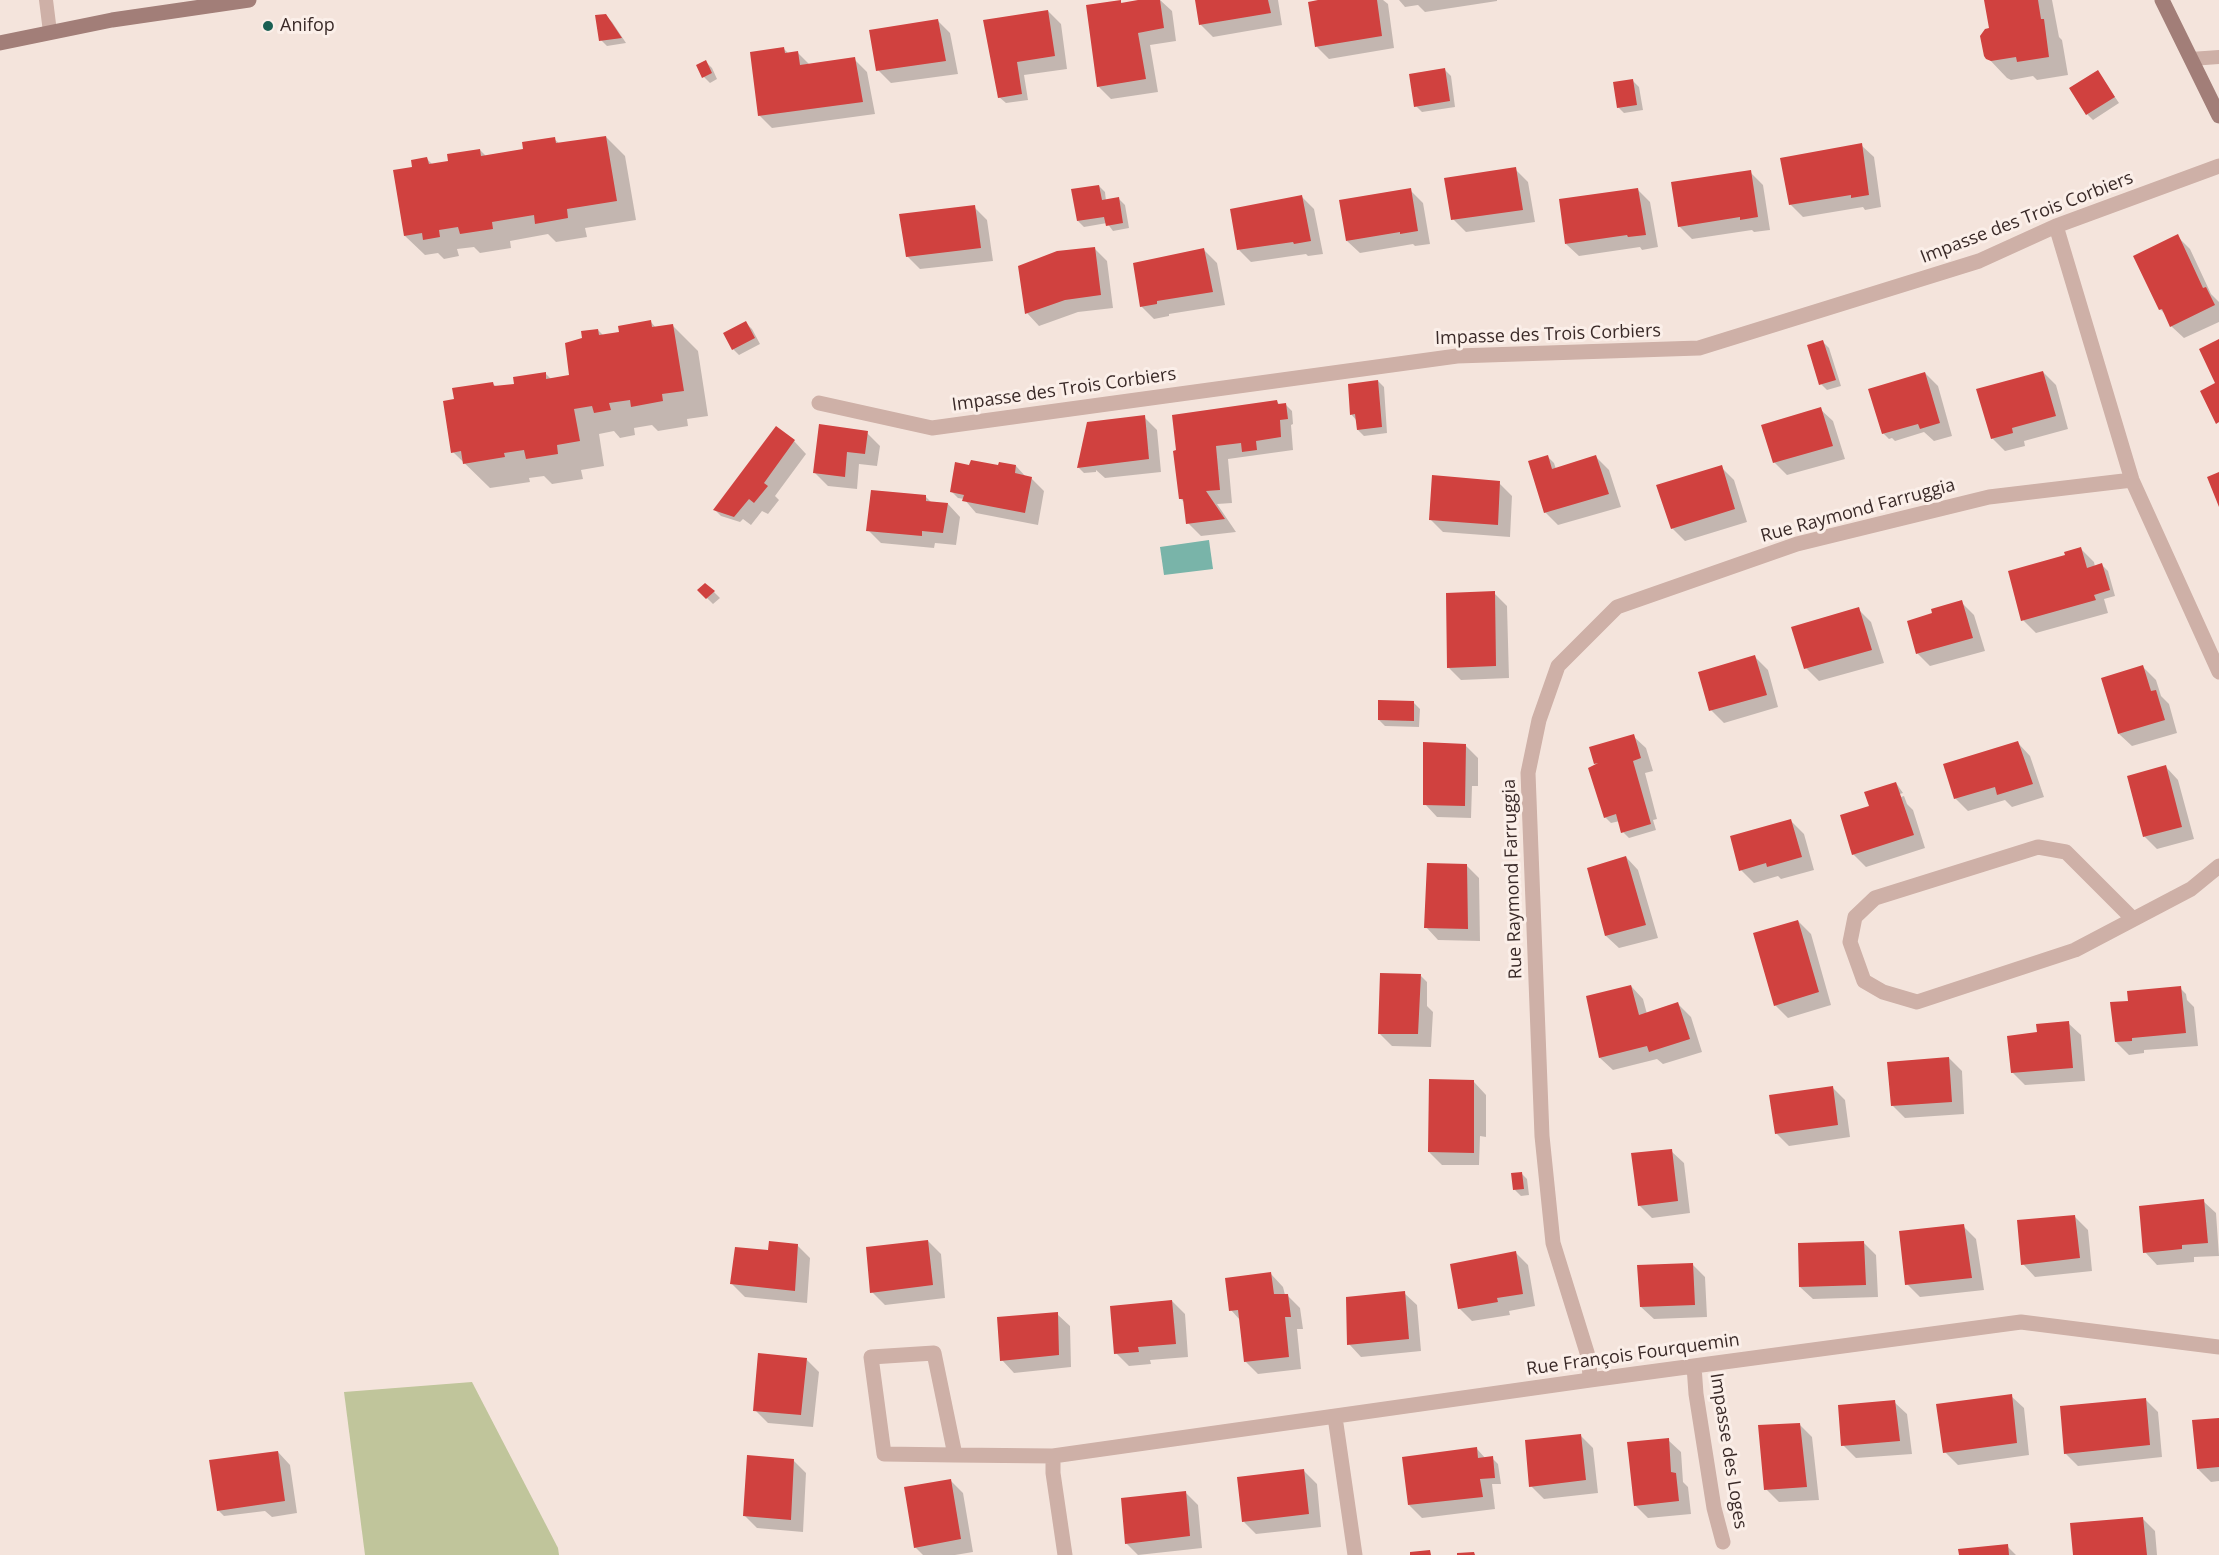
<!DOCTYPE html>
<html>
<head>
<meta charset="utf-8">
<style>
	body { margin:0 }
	canvas { display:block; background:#f4e4dc }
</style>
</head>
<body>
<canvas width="2219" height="1555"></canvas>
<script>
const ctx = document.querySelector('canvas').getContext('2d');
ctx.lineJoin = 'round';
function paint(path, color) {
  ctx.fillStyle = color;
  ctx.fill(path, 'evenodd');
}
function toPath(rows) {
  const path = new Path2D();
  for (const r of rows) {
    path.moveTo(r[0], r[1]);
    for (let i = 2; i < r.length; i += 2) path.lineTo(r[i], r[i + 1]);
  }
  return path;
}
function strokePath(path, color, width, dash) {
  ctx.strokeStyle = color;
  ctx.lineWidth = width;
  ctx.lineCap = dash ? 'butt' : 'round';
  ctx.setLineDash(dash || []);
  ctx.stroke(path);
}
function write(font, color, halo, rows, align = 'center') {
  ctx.font = font + ' "Open Sans",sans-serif';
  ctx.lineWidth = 6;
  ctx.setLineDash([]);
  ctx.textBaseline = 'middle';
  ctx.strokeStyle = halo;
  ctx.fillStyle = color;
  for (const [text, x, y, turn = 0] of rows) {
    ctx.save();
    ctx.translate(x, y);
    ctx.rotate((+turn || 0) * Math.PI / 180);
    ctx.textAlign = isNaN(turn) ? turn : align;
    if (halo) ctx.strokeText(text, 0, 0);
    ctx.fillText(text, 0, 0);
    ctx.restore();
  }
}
const green = toPath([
	[472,1382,558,1548,559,1555,365,1555,344,1392]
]);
const water = toPath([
	[1209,540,1213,569,1164,575,1160,547]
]);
const shadow = toPath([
	[1150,0,1160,0,1172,11,1176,41,1150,45,1158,92,1111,99,1098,86,1121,2,1123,5],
	[1196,0,1278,0,1282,25,1213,37,1200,24],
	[1327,0,1383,0,1388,4,1394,48,1329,59,1317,47],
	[1399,0,1497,0,1497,1,1425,12,1418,5,1405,7],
	[1986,0,2052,0,2059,37,2062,40,2068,75,2037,80,2033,76,2011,80,2007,78,1988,58,1991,30],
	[1048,11,1061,24,1067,69,1024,75,1028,100,1006,103,999,97,995,68],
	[605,15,612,22,626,43,607,46,601,40],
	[937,20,950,33,958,74,891,83,878,70],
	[784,49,789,54,798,53,810,65,854,59,867,72,875,114,772,128,759,115],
	[706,62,712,68,717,79,710,83,704,77,698,66],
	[1445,70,1451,76,1455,107,1422,112,1416,106],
	[2098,72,2119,103,2093,120,2087,114],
	[1633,81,1639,87,1643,110,1624,113,1618,107],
	[606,137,625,156,636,220,585,228,587,237,556,242,548,234,510,241,511,248,480,253,474,247,457,249,459,256,444,259,438,253,425,255,405,236,413,168,427,159,433,165,450,162,480,150,486,156,525,150,554,139,560,144],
	[1861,145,1874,157,1881,207,1865,210,1863,207,1803,217,1790,204],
	[1515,169,1528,182,1535,222,1466,232,1453,219],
	[1750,172,1763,185,1770,230,1754,232,1752,230,1692,239,1679,226],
	[1099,186,1105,192,1106,201,1119,199,1125,205,1129,228,1113,231,1107,223,1084,227,1078,221],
	[1410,190,1423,203,1430,244,1415,246,1413,244,1360,253,1347,241],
	[1638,190,1650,202,1658,247,1642,250,1640,247,1579,256,1566,244],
	[1302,197,1314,209,1323,254,1308,256,1306,254,1251,262,1239,250],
	[974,207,987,220,993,261,920,269,907,256],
	[2177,236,2190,249,2211,294,2219,302,2219,322,2184,338,2171,326,2166,315,2160,309],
	[1094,248,1107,261,1113,308,1078,312,1039,326,1027,313],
	[1204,250,1217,263,1225,305,1169,314,1169,316,1154,319,1141,306],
	[651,322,656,328,672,325,698,351,708,416,687,419,688,426,658,431,652,425,634,428,635,435,620,438,614,431,599,434,604,466,581,470,583,479,552,484,544,476,529,478,530,482,490,488,453,452,455,401,493,384,497,387,516,385,545,373,551,379,571,377,584,339,598,330,604,336,621,333],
	[746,323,752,329,760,344,739,355,733,349],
	[1823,342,1829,348,1841,386,1827,390,1821,384],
	[2043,372,2056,385,2068,429,2024,441,2025,446,2005,451,1992,438],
	[1925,373,1938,386,1952,436,1934,441,1924,432,1895,441,1892,438,1889,439,1883,433],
	[1378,381,1384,387,1387,433,1364,436,1358,430,1357,421,1351,414],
	[1277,402,1280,405,1286,405,1292,411,1293,424,1291,425,1293,450,1228,459,1232,503,1217,504,1236,532,1201,536,1188,523,1185,503,1181,499,1175,452],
	[1820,409,1833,421,1845,459,1787,475,1774,462],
	[1144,417,1157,430,1161,472,1105,478,1096,470,1096,472,1084,473,1078,467],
	[867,433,880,446,877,466,859,464,857,489,828,486,815,473],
	[794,441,806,454,775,496,779,500,768,514,762,511,751,525,743,519,740,522,721,516,715,510],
	[1548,457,1554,463,1556,469,1596,457,1609,470,1621,507,1558,525,1545,512],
	[969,466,1016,466,1026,477,1031,478,1044,491,1038,525,976,513,964,499,958,498,952,492],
	[1721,467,1734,480,1747,522,1685,541,1672,528],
	[1499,483,1512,496,1510,537,1443,532,1430,519],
	[926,497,932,503,948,504,960,517,956,545,935,543,934,548,881,543,868,530],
	[2081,549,2094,562,2095,567,2102,565,2108,571,2115,596,2104,599,2108,613,2036,633,2023,620,2067,556],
	[699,590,714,592,720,598,713,604],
	[1494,593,1507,606,1509,678,1461,680,1449,668],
	[1961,602,1974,615,1985,651,1930,666,1917,653,1934,614],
	[1858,609,1871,622,1884,663,1819,681,1806,668],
	[1755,657,1768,670,1778,707,1724,723,1711,710],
	[2143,667,2156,680,2161,696,2169,704,2177,733,2132,746,2119,734],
	[1414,703,1420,709,1419,727,1385,726,1379,720],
	[1633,736,1646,748,1653,771,1645,773,1657,819,1653,820,1656,830,1629,838,1623,832,1620,821,1611,823,1605,817,1597,765,1595,763],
	[2018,743,2030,756,2044,797,2012,807,2005,800,1968,811,1955,798],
	[1465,745,1478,758,1478,786,1472,786,1471,818,1437,817,1425,804],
	[2166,767,2178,780,2194,839,2157,849,2144,836],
	[1896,783,1903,793,1872,803],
	[1904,796,1907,804,1913,810,1925,848,1866,867,1853,854,1842,816],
	[1791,821,1804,834,1814,870,1781,879,1778,876,1754,883,1741,870],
	[1626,857,1638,870,1658,938,1619,948,1606,936],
	[1466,865,1479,878,1480,941,1438,940,1426,927],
	[1798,921,1811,934,1831,1005,1788,1018,1775,1005],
	[1421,976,1427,982,1427,1006,1433,1012,1431,1047,1392,1046,1380,1034],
	[1631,986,1643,999,1647,1014,1678,1004,1691,1017,1702,1052,1663,1064,1657,1059,1613,1070,1600,1058],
	[2180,988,2186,994,2187,1000,2194,1007,2198,1046,2144,1050,2144,1053,2129,1055,2116,1042,2130,1002],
	[2068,1023,2081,1035,2085,1081,2025,1085,2012,1072,2039,1033],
	[1949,1058,1962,1071,1964,1114,1905,1118,1892,1105],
	[1474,1082,1486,1095,1486,1137,1480,1136,1479,1165,1442,1165,1429,1152],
	[1832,1087,1845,1100,1850,1137,1789,1146,1776,1133],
	[1671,1151,1684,1163,1690,1213,1652,1218,1639,1205],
	[1521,1173,1527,1179,1529,1195,1521,1196,1515,1190],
	[2203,1201,2216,1213,2219,1256,2194,1257,2194,1262,2157,1265,2145,1252],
	[2075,1217,2088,1230,2092,1271,2035,1277,2023,1264],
	[1963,1226,1976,1239,1984,1290,1920,1297,1907,1284],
	[928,1241,941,1254,945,1298,885,1305,872,1292],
	[1863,1242,1876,1255,1878,1297,1813,1299,1800,1287],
	[797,1245,810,1258,807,1303,745,1297,732,1284,769,1252],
	[1515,1252,1528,1265,1535,1306,1509,1311,1510,1315,1472,1321,1459,1308],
	[1692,1264,1705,1277,1707,1317,1654,1319,1641,1307],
	[1271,1274,1283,1287,1285,1295,1287,1295,1300,1308,1303,1329,1297,1329,1301,1369,1258,1374,1245,1361,1240,1320,1231,1310],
	[1404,1293,1417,1305,1421,1351,1361,1357,1349,1344],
	[1172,1301,1185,1314,1188,1357,1150,1360,1151,1364,1129,1366,1116,1353],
	[1057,1314,1070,1326,1071,1367,1014,1373,1002,1360],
	[806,1359,819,1372,813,1427,768,1423,755,1410],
	[2011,1396,2024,1408,2029,1455,1958,1465,1945,1452],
	[2145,1399,2158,1412,2162,1457,2078,1466,2065,1453],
	[1894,1402,1907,1414,1912,1454,1856,1458,1843,1445],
	[2219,1419,2219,1481,2211,1482,2198,1469],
	[1799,1424,1812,1437,1819,1500,1779,1502,1766,1489],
	[1580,1435,1593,1448,1598,1493,1544,1499,1531,1486],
	[1668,1440,1681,1452,1683,1482,1688,1487,1691,1514,1648,1518,1635,1505],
	[1477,1449,1486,1459,1492,1458,1498,1464,1501,1484,1492,1484,1495,1509,1422,1518,1409,1505],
	[278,1452,290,1465,297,1513,272,1517,265,1511,224,1516,218,1510],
	[793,1460,806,1473,803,1532,757,1528,744,1515],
	[1304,1471,1317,1484,1321,1527,1256,1534,1244,1522],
	[950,1480,963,1493,973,1552,955,1555,923,1555,915,1547],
	[1185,1492,1198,1505,1202,1548,1138,1555,1126,1543],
	[2142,1518,2155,1531,2157,1555,2075,1555],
	[2007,1546,2016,1555,1960,1555]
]);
const building = toPath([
	[1121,0,1121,3,1138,0,1160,0,1164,28,1138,33,1146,79,1097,87,1086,5],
	[1195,0,1268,0,1271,13,1199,25],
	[1318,0,1377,0,1382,36,1315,47,1308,2],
	[1984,0,2038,0,2041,19,2044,19,2049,57,2017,62,2016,57,1991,61,1986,59,1984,56,1980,36,1985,29,1989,28],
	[1048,10,1055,56,1017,62,1022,94,998,98,983,20],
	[606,14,622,38,599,41,595,15],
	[938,19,946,61,876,71,869,30],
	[784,47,785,53,798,51,800,65,855,57,863,102,758,116,750,52],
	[706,60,712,73,702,78,696,65],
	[1445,68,1450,101,1414,107,1409,74],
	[2098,70,2115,97,2086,115,2069,88],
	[1633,79,1637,105,1617,108,1613,82],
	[606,136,617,201,567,209,568,218,535,224,534,215,492,222,493,229,460,234,458,227,439,230,440,237,423,240,422,233,404,236,393,170,412,167,411,160,427,157,429,164,448,161,447,154,480,149,481,156,523,149,522,142,555,137,556,143],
	[1862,143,1869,195,1851,198,1851,195,1789,205,1780,158],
	[1516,167,1523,210,1451,220,1444,178],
	[1751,170,1758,217,1740,220,1740,217,1678,227,1671,182],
	[1099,185,1102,200,1119,197,1123,223,1106,226,1104,217,1077,221,1071,189],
	[1411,188,1418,231,1400,234,1400,232,1346,241,1339,200],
	[1638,188,1646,235,1628,237,1627,235,1565,244,1559,199],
	[1302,195,1311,241,1294,244,1293,242,1237,250,1230,209],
	[975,205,981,248,906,257,899,214],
	[2178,234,2203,288,2206,287,2215,305,2170,327,2162,309,2159,310,2133,256],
	[1095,247,1101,295,1065,300,1025,314,1018,266,1057,251],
	[1204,248,1213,292,1157,301,1157,304,1140,307,1133,263],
	[651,320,652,327,673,324,684,391,662,394,663,401,631,407,630,400,609,403,611,410,594,413,592,406,574,409,580,441,557,445,558,454,526,459,524,450,504,453,505,457,463,464,461,451,451,453,443,401,454,399,452,388,493,382,494,386,514,384,513,377,546,372,546,379,569,375,565,343,582,338,581,331,598,329,599,335,619,332,618,326],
	[746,321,755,338,732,350,723,333],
	[2219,339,2219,422,2216,424,2200,391,2215,383,2199,349],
	[1823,340,1836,380,1819,385,1807,345],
	[2043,371,2056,416,2012,428,2013,433,1991,439,1976,389],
	[1925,372,1940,423,1920,429,1918,424,1882,434,1868,389],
	[1378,380,1382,427,1357,430,1355,414,1350,415,1348,384],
	[1277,400,1278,404,1286,403,1288,419,1280,420,1281,437,1256,441,1257,450,1242,452,1241,443,1216,446,1220,490,1206,491,1225,519,1186,524,1183,499,1179,499,1173,451,1176,450,1172,415],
	[1821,407,1833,446,1773,463,1761,425],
	[1145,415,1149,459,1077,468,1087,422],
	[819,424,868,431,865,454,847,452,845,477,813,473],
	[776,426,795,440,764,483,768,486,754,503,749,499,734,517,713,510],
	[1548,455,1552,469,1596,455,1609,494,1544,513,1528,461],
	[971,460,998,465,999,462,1016,465,1015,473,1032,477,1025,513,962,501,964,495,950,492,955,462,969,465],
	[1722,465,1735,509,1671,529,1656,485],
	[2219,472,2219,507,2207,477],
	[1432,475,1500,481,1498,525,1429,520],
	[871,490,926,495,926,501,948,503,943,533,922,531,922,536,866,531],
	[2081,547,2087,568,2102,563,2110,590,2094,595,2096,600,2021,621,2008,571,2065,555,2064,552],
	[705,583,715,591,706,599,697,590],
	[1495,591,1496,666,1447,668,1446,593],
	[1962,600,1973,638,1916,654,1907,621,1932,613,1931,609],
	[1859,607,1872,650,1804,669,1791,627],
	[1755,655,1767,695,1709,711,1698,672],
	[2143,665,2151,691,2156,690,2165,720,2118,734,2101,678],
	[1378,700,1414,701,1414,721,1378,720],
	[1634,734,1641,758,1633,761,1651,824,1621,833,1616,814,1604,818,1588,768,1598,763,1594,764,1589,747],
	[2018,741,2033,784,1997,795,1995,787,1954,799,1943,764],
	[1423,742,1466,744,1465,806,1423,805],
	[2166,765,2182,827,2143,837,2127,776],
	[1896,782,1914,835,1852,855,1840,815,1869,806,1864,792],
	[1791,819,1802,857,1767,867,1766,863,1739,871,1730,836],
	[1626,856,1646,925,1605,936,1587,868],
	[1427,863,1467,864,1468,929,1424,928],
	[1798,920,1819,992,1774,1006,1753,933],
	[1380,973,1421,974,1418,1034,1378,1034],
	[1631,985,1639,1015,1678,1002,1690,1039,1649,1052,1647,1046,1599,1058,1586,996],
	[2181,986,2186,1033,2132,1038,2132,1041,2115,1042,2110,1002,2128,1001,2127,991],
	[2069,1021,2073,1068,2011,1073,2007,1036,2037,1032,2036,1024],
	[1949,1057,1952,1102,1891,1106,1887,1062],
	[1429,1079,1474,1080,1474,1153,1428,1152],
	[1833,1086,1838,1125,1775,1134,1769,1095],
	[1672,1149,1678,1201,1638,1206,1631,1153],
	[1522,1172,1524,1189,1513,1190,1511,1173],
	[2204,1199,2208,1243,2182,1245,2182,1249,2143,1253,2139,1206],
	[2075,1215,2080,1258,2021,1265,2017,1220],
	[1964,1224,1972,1278,1905,1285,1899,1231],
	[928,1240,933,1285,870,1293,866,1247],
	[769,1241,798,1244,795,1291,730,1284,735,1247,768,1250],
	[1864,1241,1866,1285,1799,1287,1798,1243],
	[1516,1251,1523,1294,1497,1298,1498,1302,1458,1309,1450,1264],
	[1693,1263,1695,1305,1640,1307,1637,1265],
	[1271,1272,1274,1294,1288,1294,1291,1317,1285,1317,1289,1357,1244,1362,1238,1310,1229,1311,1225,1278],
	[1405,1291,1409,1339,1347,1345,1346,1297],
	[1172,1300,1176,1344,1138,1347,1139,1352,1114,1354,1110,1306],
	[1058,1312,1059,1355,1000,1361,997,1317],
	[758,1353,807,1358,801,1415,753,1411],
	[2012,1394,2017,1443,1943,1453,1936,1404],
	[2146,1398,2150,1445,2064,1454,2060,1406],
	[1895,1400,1900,1441,1841,1446,1838,1405],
	[2219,1418,2219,1467,2197,1469,2192,1420],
	[1800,1423,1807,1487,1764,1490,1758,1425],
	[1581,1434,1586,1480,1529,1487,1525,1440],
	[1669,1438,1671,1472,1676,1473,1679,1501,1634,1506,1627,1442],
	[1477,1447,1478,1458,1493,1456,1495,1478,1480,1479,1483,1497,1408,1505,1402,1457],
	[278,1451,285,1501,217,1511,209,1460],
	[747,1455,794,1459,791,1520,743,1516],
	[1304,1469,1309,1514,1242,1522,1237,1477],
	[951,1479,961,1539,914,1548,904,1487],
	[1186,1491,1190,1536,1125,1544,1121,1498],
	[2143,1517,2147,1555,2073,1555,2070,1523],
	[2008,1544,2009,1555,1959,1555,1958,1549],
	[1430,1550,1431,1555,1410,1555,1410,1552],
	[1474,1552,1475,1555,1457,1555,1457,1553]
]);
const lane = toPath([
	[46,0,50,32],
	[2191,59,2219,57]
]);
const street = toPath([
	[2056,226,2132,480,2219,672],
	[819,403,932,428,1457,356,1699,348,1979,261,2056,226,2219,166],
	[2132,918,2066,852,2038,847,1875,898,1855,917,1850,942,1864,981,1883,992,1917,1002,2075,950,2191,889,2219,866],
	[1694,1366,1696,1394,1714,1508,1723,1542],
	[1590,1380,1589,1359,1553,1243,1542,1136,1528,773,1539,720,1558,666,1617,607,1797,544,1989,497,2132,480],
	[1335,1417,1355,1555],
	[955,1455,934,1353,871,1357,884,1454,955,1455,1053,1456,1590,1380,2021,1322,2219,1347],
	[1053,1456,1053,1473,1065,1555]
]);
const secondary = toPath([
	[2162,0,2219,116],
	[0,43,112,20,249,0]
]);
const markers = [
	[268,26,6,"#1a5f53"]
];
const poiNames = [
	["Anifop",280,26]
];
const streetNames = [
	["Impasse des Trois Corbiers",2027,218,-21],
	["Impasse des Trois Corbiers",1548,335,-2],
	["Impasse des Trois Corbiers",1064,390,-8],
	["Rue Raymond Farruggia",1858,511,-15],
	["Rue Raymond Farruggia",1513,879,-92],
	["Rue François Fourquemin",1633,1355,-8],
	["Impasse des Loges",1728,1451,81]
];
paint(green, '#c0c59b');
paint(water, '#79b4a9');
paint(shadow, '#0003');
paint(building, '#d0413f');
strokePath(lane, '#ceb0a7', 14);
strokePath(street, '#ceb0a7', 15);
strokePath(secondary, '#a27e78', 15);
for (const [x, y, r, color] of markers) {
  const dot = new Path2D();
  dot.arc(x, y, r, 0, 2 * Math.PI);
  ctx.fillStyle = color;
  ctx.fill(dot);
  strokePath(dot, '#fbefe9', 2);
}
write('18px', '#3a2a28', '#fbefe9', poiNames, 'left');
write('18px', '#3a2a28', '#fbefe9', streetNames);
</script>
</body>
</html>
